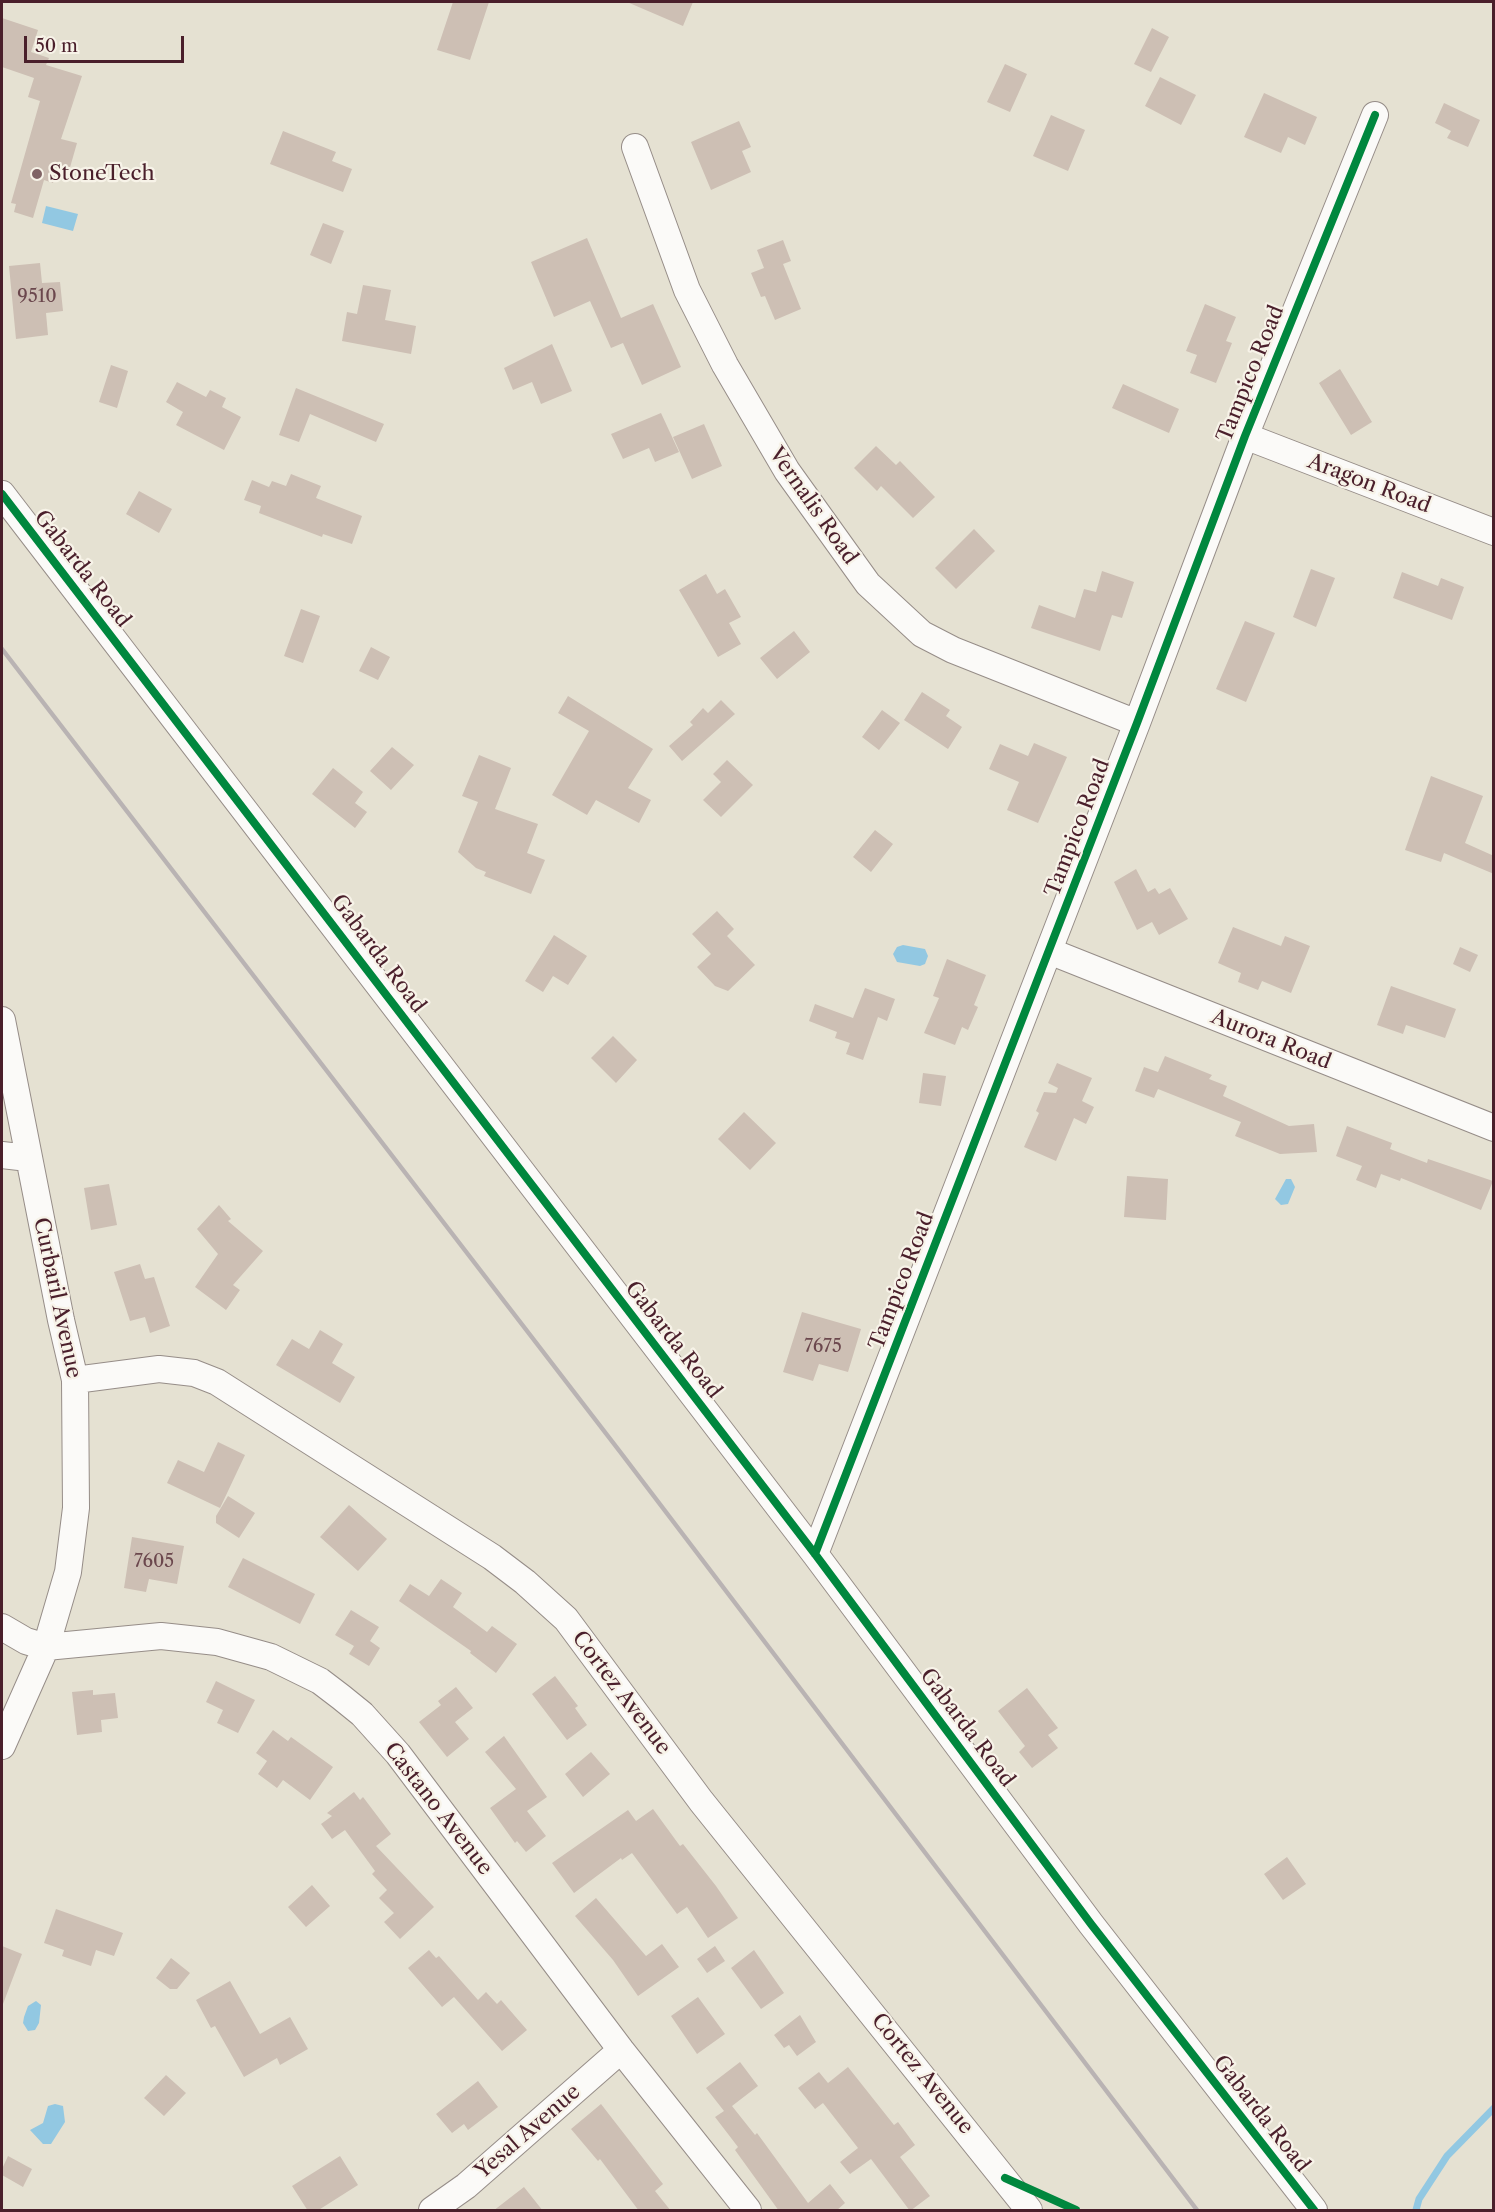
<!DOCTYPE html>
<html>
<head>
<meta charset="utf-8">
<style>
	body { margin:0 }
	#map { position:relative; width:1495px; height:2212px; overflow:hidden; background:#e5e1d2; font-family:"Libre Caslon Text",serif }
	canvas { display:block }
	.frame { position:absolute; inset:0; border:3px solid #4a1f2b; pointer-events:none }
	.scale { position:absolute; left:24px; top:36px; width:160px; height:27px; box-sizing:border-box; border:3px solid #4a1f2b; border-top:0; padding-left:8px; font-size:18px; line-height:21px; white-space:nowrap; color:#4a1f2b; -webkit-text-stroke:4px #f7f3e8; paint-order:stroke }
</style>
</head>
<body>
<div id="map">
<canvas width="1495" height="2212"></canvas>
<div class="frame"></div>
<div class="scale">50 m</div>
</div>
<script>
const ctx = document.querySelector('canvas').getContext('2d');
ctx.lineJoin = 'round';
function paint(path, color) {
  ctx.fillStyle = color;
  ctx.fill(path, 'evenodd');
}
function toPath(rows) {
  const path = new Path2D();
  for (const r of rows) {
    path.moveTo(r[0], r[1]);
    for (let i = 2; i < r.length; i += 2) path.lineTo(r[i], r[i + 1]);
  }
  return path;
}
function strokePath(path, color, width, dash) {
  ctx.strokeStyle = color;
  ctx.lineWidth = width;
  ctx.lineCap = dash ? 'butt' : 'round';
  ctx.setLineDash(dash || []);
  ctx.stroke(path);
}
function write(font, color, halo, rows, align = 'center') {
  ctx.font = font + ' "Libre Caslon Text",serif';
  ctx.lineWidth = 4.5;
  ctx.setLineDash([]);
  ctx.textBaseline = 'middle';
  ctx.strokeStyle = halo;
  ctx.fillStyle = color;
  for (const [text, x, y, turn = 0] of rows) {
    ctx.save();
    ctx.translate(x, y);
    ctx.rotate((+turn || 0) * Math.PI / 180);
    ctx.textAlign = isNaN(turn) ? turn : align;
    if (halo) ctx.strokeText(text, 0, 0);
    ctx.fillText(text, 0, 0);
    ctx.restore();
  }
}
const water = toPath([
	[46,206,78,214,73,231,42,223],
	[903,945,925,949,928,956,925,964,920,966,897,962,893,954,897,947],
	[1286,1179,1291,1179,1295,1187,1288,1204,1281,1205,1275,1199],
	[36,2001,41,2005,39,2023,35,2030,28,2031,23,2023,24,2017,28,2006],
	[55,2104,63,2106,65,2122,51,2144,43,2144,30,2130,43,2123,48,2106]
]);
const stream = toPath([
	[1416,2210,1419,2199,1447,2156,1494,2108]
]);
const building = toPath([
	[453,2,489,2,470,60,437,50],
	[627,2,693,2,683,26],
	[2,18,38,30,31,52,49,58,46,65,82,76,61,139,77,143,69,171,57,168,53,183,44,180,33,218,14,212,16,204,11,203,40,101,28,97,34,78,2,67],
	[1152,28,1169,37,1151,72,1134,64],
	[1005,64,1027,74,1010,112,987,102],
	[1160,77,1196,95,1181,125,1145,106],
	[1264,93,1317,117,1305,145,1288,137,1281,153,1244,137],
	[1444,103,1480,120,1468,147,1447,138,1451,131,1435,123],
	[1051,115,1085,130,1068,171,1033,156],
	[739,121,751,147,742,151,751,172,711,190,691,142],
	[283,131,336,152,332,161,352,169,343,192,270,164],
	[323,223,344,231,331,264,310,255],
	[587,238,621,318,653,304,681,367,642,385,623,343,611,348,590,301,554,317,531,262],
	[783,240,791,261,783,264,801,309,775,320,765,296,761,297,751,273,764,268,757,250],
	[40,263,42,283,60,282,63,311,46,313,48,335,16,339,9,266],
	[363,285,391,290,385,320,416,326,411,354,342,341,347,312,357,314],
	[1205,304,1236,317,1226,341,1232,343,1216,383,1190,373,1197,355,1186,351],
	[552,344,572,391,541,404,532,382,513,390,504,368],
	[111,365,128,371,117,408,99,402],
	[1340,369,1372,422,1351,435,1319,383],
	[177,382,206,397,210,390,226,398,222,407,241,417,224,450,176,425,183,412,166,402],
	[1123,384,1179,409,1169,433,1112,408],
	[296,388,384,424,376,442,310,414,299,442,279,435],
	[661,413,679,452,655,462,649,448,623,459,611,434],
	[704,424,722,466,692,479,673,437],
	[876,446,896,465,900,461,935,497,913,518,881,486,877,491,854,468],
	[291,474,321,486,316,498,362,516,352,544,323,534,322,537,259,513,261,506,244,500,252,480,269,487,272,481,286,486],
	[139,491,172,509,159,533,126,514],
	[974,529,995,551,956,589,935,568],
	[1311,569,1335,578,1316,627,1293,617],
	[1102,571,1134,582,1122,618,1112,615,1100,651,1031,628,1039,605,1075,618,1084,589,1096,592],
	[1402,572,1438,586,1441,578,1464,587,1452,620,1393,598],
	[706,574,717,594,725,589,741,617,729,623,741,644,718,657,679,590],
	[301,609,320,616,303,663,284,656],
	[1245,621,1275,633,1246,702,1216,689],
	[794,631,810,652,777,679,760,658],
	[371,647,390,657,378,680,359,671],
	[922,692,950,710,946,716,962,727,948,749,904,720],
	[568,696,653,749,628,788,651,800,639,823,596,800,587,815,552,795,589,731,558,713],
	[721,700,735,714,682,761,669,746,693,725,690,722,703,708,708,713],
	[882,710,900,723,879,750,862,737],
	[1034,743,1067,757,1038,823,1007,810,1019,782,989,769,1000,744,1028,756],
	[392,747,414,765,391,790,370,771],
	[479,755,511,768,495,809,538,824,527,853,545,860,531,894,484,876,486,872,476,868,458,852,478,802,462,796],
	[727,760,753,785,721,817,703,800,721,782,713,774],
	[333,768,363,792,355,803,367,812,355,828,312,794],
	[1431,776,1483,796,1465,843,1494,856,1494,874,1444,853,1441,862,1405,850],
	[875,830,893,844,871,872,853,857],
	[1136,869,1148,892,1155,888,1159,894,1170,888,1188,919,1159,935,1152,922,1137,930,1114,882],
	[717,911,734,929,727,936,755,965,728,991,715,986,697,967,711,954,692,934],
	[1233,927,1281,946,1285,936,1310,946,1291,993,1262,981,1258,990,1238,982,1241,973,1218,963],
	[554,935,587,956,568,985,553,976,543,992,525,981],
	[1460,947,1478,955,1470,972,1453,964],
	[947,959,986,975,974,1005,978,1007,968,1030,962,1027,955,1045,924,1033,939,998,933,996],
	[1391,986,1456,1009,1445,1038,1406,1025,1403,1034,1377,1025],
	[865,988,895,999,887,1021,878,1017,863,1060,846,1054,850,1043,835,1038,837,1032,809,1021,815,1004,853,1018],
	[613,1036,637,1060,616,1083,591,1058],
	[1165,1056,1212,1075,1209,1079,1227,1086,1223,1096,1289,1126,1314,1124,1317,1152,1280,1154,1235,1136,1241,1122,1158,1089,1154,1098,1135,1091,1144,1067,1158,1072],
	[1057,1063,1092,1078,1082,1101,1094,1107,1086,1124,1074,1118,1056,1161,1024,1147,1039,1113,1036,1111,1044,1092,1056,1093,1058,1088,1048,1083],
	[923,1073,946,1076,941,1106,919,1103],
	[744,1112,776,1143,750,1170,718,1139],
	[1347,1126,1392,1143,1390,1149,1427,1163,1428,1159,1493,1181,1481,1210,1401,1178,1400,1181,1381,1174,1376,1188,1356,1180,1362,1166,1336,1156],
	[1127,1176,1168,1179,1166,1220,1124,1217],
	[109,1184,117,1225,91,1230,84,1188],
	[219,1205,231,1219,228,1221,263,1251,233,1285,240,1290,226,1310,195,1287,218,1254,197,1229],
	[140,1264,145,1279,154,1277,170,1326,150,1333,145,1317,130,1321,114,1272],
	[802,1312,861,1329,848,1372,819,1364,813,1381,783,1372],
	[320,1330,343,1344,332,1363,355,1377,340,1403,276,1365,292,1339,309,1349],
	[218,1442,245,1455,220,1508,167,1483,178,1460,204,1472],
	[228,1496,255,1513,239,1538,216,1523,216,1516],
	[349,1505,387,1539,358,1571,320,1537],
	[132,1537,184,1546,177,1584,149,1579,146,1592,124,1588],
	[243,1558,315,1594,300,1624,228,1587],
	[441,1579,462,1593,453,1607,487,1632,492,1626,517,1644,496,1673,470,1653,471,1651,399,1601,410,1584,429,1596],
	[351,1610,379,1627,370,1641,380,1648,369,1666,349,1654,354,1646,335,1635],
	[555,1676,578,1706,575,1708,587,1725,567,1740,532,1694],
	[216,1681,255,1700,238,1733,217,1723,223,1710,206,1702],
	[456,1687,473,1708,455,1722,469,1739,447,1757,419,1722,441,1705,438,1701],
	[1027,1688,1058,1728,1048,1735,1058,1748,1032,1768,1019,1752,1025,1746,998,1711],
	[93,1690,93,1695,115,1693,118,1718,101,1720,102,1732,77,1735,72,1692],
	[273,1730,288,1741,291,1737,333,1767,310,1800,283,1780,277,1788,258,1774,267,1761,256,1753],
	[504,1736,547,1797,527,1811,546,1836,526,1852,517,1841,515,1843,490,1808,516,1789,485,1752],
	[591,1752,610,1774,583,1797,565,1774],
	[354,1792,360,1800,363,1797,391,1834,376,1846,434,1907,400,1939,384,1922,394,1913,379,1898,387,1890,372,1874,375,1871,345,1830,332,1839,321,1824,332,1816,327,1813],
	[653,1809,680,1846,683,1844,716,1886,738,1918,708,1938,687,1907,677,1914,632,1853,622,1860,621,1858,574,1893,552,1863,628,1810,636,1821],
	[1287,1857,1306,1884,1283,1900,1264,1874],
	[312,1885,330,1906,306,1927,288,1907],
	[596,1898,646,1956,662,1944,679,1967,638,1996,613,1960,575,1916],
	[56,1909,123,1933,114,1956,96,1950,91,1966,62,1956,64,1950,44,1943],
	[2,1946,22,1954,3,2004,2,2004],
	[715,1946,725,1961,707,1973,697,1959],
	[429,1950,436,1958,439,1956,478,2000,486,1992,497,2004,501,2000,527,2030,502,2051,454,1997,442,2007,408,1968],
	[754,1950,784,1993,761,2009,731,1968],
	[171,1958,190,1973,177,1989,170,1989,156,1978],
	[230,1981,260,2034,290,2017,308,2049,280,2065,277,2058,244,2077,215,2026,211,2028,196,2000],
	[698,1997,725,2034,697,2054,671,2016],
	[800,2015,816,2042,797,2056,789,2045,784,2048,774,2035],
	[740,2062,758,2086,732,2106,755,2135,757,2133,808,2203,830,2184,845,2203,836,2211,779,2211,735,2150,738,2147,715,2117,724,2111,706,2088],
	[848,2067,894,2125,898,2122,915,2145,900,2157,930,2196,910,2211,871,2159,850,2174,840,2162,858,2148,823,2103,815,2109,798,2088,819,2072,828,2083],
	[166,2075,186,2093,164,2116,144,2098],
	[478,2081,498,2107,468,2130,464,2124,452,2133,436,2114],
	[601,2104,663,2184,655,2191,671,2211,639,2211,600,2159,598,2161,571,2129],
	[8,2156,32,2169,23,2187,2,2175,2,2169],
	[340,2156,358,2185,317,2211,308,2211,292,2186],
	[524,2187,543,2211,493,2211]
]);
const minor = toPath([
	[635,147,687,290,725,365,787,471,868,584,922,634,953,650,1137,723],
	[1245,436,1494,532],
	[2,494,815,1554,1091,1924,1314,2210],
	[1049,951,1494,1128],
	[2,1020,61,1320,75,1380,76,1508,68,1572,46,1647,2,1746],
	[2,1155,28,1158],
	[75,1380,159,1369,194,1373,217,1382,492,1557,525,1582,566,1619,701,1801,1029,2210],
	[815,1554,1137,723,1245,436,1375,115],
	[2,1627,26,1641,46,1647,161,1636,217,1642,271,1657,320,1681,341,1697,362,1714,398,1754,621,2050,748,2210],
	[432,2210,466,2186,621,2050]
]);
const rail = toPath([
	[2,649,621,1453,1197,2210]
]);
const cycleway = toPath([
	[2,494,815,1554,1091,1924,1314,2210],
	[815,1554,1137,723,1245,436,1375,115],
	[1005,2178,1076,2210]
]);
const markers = [
	[37,174,6,"#806365"]
];
const numberNames = [
	["9510",37,297],
	["7675",823,1347],
	["7605",154,1562]
];
const poiNames = [
	["StoneTech",49,174]
];
const streetNames = [
	["Tampico Road",1251,374,-68],
	["Aragon Road",1369,484,21],
	["Vernalis Road",813,506,55],
	["Gabarda Road",82,569,52],
	["Tampico Road",1078,828,-69],
	["Gabarda Road",378,954,53],
	["Aurora Road",1271,1040,22],
	["Tampico Road",902,1281,-69],
	["Curbaril Avenue",57,1298,78],
	["Gabarda Road",673,1340,52],
	["Cortez Avenue",621,1693,53],
	["Gabarda Road",967,1728,53],
	["Castano Avenue",438,1809,52],
	["Cortez Avenue",922,2074,51],
	["Gabarda Road",1261,2114,52],
	["Yesal Avenue",528,2132,-41]
];
paint(water, '#92c8e2');
strokePath(stream, '#92c8e2', 7);
paint(building, '#cdbfb4');
strokePath(minor, '#968d88', 28);
strokePath(minor, '#fbfaf8', 26);
strokePath(rail, '#b9b3b3', 4.5);
strokePath(cycleway, '#00873e', 8);
for (const [x, y, r, color] of markers) {
  const dot = new Path2D();
  dot.arc(x, y, r, 0, 2 * Math.PI);
  ctx.fillStyle = color;
  ctx.fill(dot);
  strokePath(dot, '#f7f3e8', 2);
}
write('18px', '#6b474d', null, numberNames);
write('21px', '#4a1f2b', '#f7f3e8', poiNames, 'left');
write('21px', '#4a1f2b', '#f7f3e8', streetNames);
</script>
</body>
</html>
